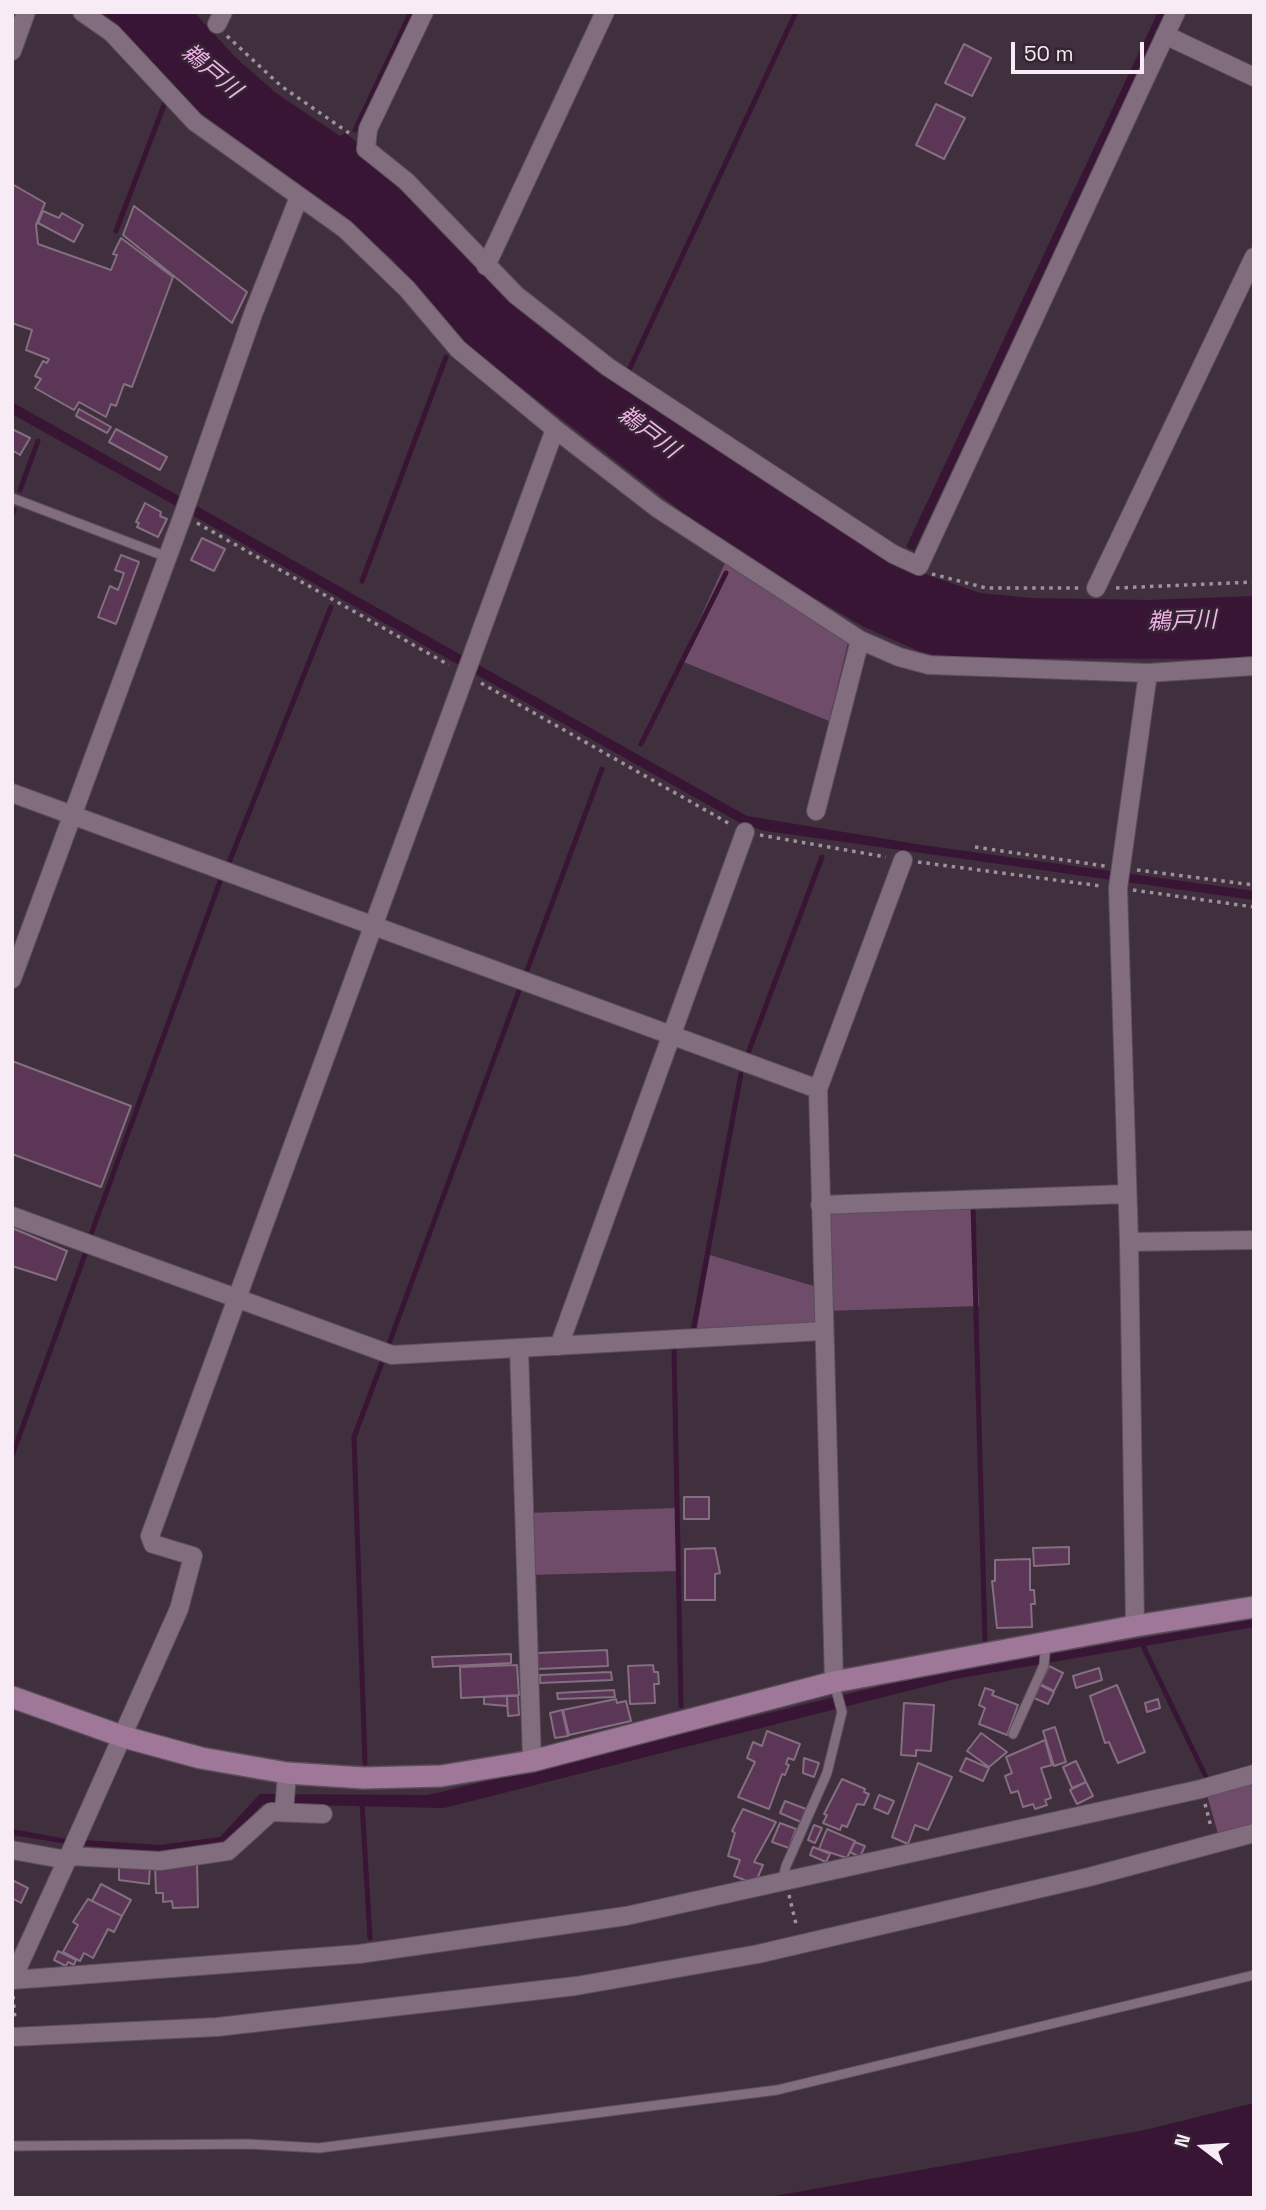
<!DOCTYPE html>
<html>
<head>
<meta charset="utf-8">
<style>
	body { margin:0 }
	#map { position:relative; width:1266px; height:2210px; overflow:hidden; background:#402f3d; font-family:"Space Grotesk",sans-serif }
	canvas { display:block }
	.frame { position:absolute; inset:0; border:14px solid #f7ebf5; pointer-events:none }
	.north { position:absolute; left:1168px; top:2112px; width:70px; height:70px; -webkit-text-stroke:5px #352533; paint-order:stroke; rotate:287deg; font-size:19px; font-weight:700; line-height:28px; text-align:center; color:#f7ebf5 }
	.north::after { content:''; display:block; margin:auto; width:24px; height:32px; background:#f7ebf5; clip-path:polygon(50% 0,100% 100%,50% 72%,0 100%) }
	.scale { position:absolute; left:1011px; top:42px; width:133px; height:32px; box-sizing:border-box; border:4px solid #f7ebf5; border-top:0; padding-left:9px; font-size:21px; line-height:24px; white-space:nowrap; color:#f7ebf5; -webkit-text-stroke:5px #352533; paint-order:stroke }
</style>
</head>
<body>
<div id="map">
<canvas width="1266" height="2210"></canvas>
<div class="frame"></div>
<div class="north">N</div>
<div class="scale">50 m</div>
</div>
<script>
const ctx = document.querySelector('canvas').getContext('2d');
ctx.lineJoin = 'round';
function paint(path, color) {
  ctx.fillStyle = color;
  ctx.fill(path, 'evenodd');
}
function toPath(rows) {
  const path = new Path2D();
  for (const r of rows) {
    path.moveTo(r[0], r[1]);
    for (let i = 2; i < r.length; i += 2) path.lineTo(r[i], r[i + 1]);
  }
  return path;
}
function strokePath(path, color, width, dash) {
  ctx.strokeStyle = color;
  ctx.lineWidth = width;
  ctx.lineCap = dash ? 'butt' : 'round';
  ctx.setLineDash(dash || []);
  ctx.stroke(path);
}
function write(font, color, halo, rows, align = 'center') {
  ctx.font = font + ' "Space Grotesk","Noto Sans JP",sans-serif';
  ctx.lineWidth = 5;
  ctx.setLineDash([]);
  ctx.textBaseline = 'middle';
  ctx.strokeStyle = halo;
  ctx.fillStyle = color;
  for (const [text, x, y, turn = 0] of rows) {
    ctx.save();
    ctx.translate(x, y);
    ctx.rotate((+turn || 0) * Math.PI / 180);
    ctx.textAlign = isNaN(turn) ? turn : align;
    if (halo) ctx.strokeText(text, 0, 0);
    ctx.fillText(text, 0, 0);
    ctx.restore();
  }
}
const green = toPath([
	[725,563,848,643,829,721,681,661],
	[975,1209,979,1306,827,1311,825,1214],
	[710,1255,817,1287,816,1325,696,1333],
	[677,1508,678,1571,530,1575,527,1513],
	[1254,1779,1254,1825,1218,1834,1206,1791]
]);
const water = toPath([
	[99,12,194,12,235,57,276,93,340,136,345,133,358,143,357,148,400,184,512,301,603,374,772,487,898,565,980,593,1032,598,1149,600,1254,596,1254,659,948,658,921,652,864,627,780,578,686,515,475,352,456,335,393,260,348,222,206,121],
	[1158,12,1168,12,914,551,906,547],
	[12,402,747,816,922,845,1254,891,1254,900,766,831,744,825,12,414],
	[1254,1619,1254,1627,955,1679,444,1808,263,1804,225,1845,162,1853,68,1844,12,1835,12,1829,67,1839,160,1845,220,1837,260,1794,428,1795,927,1675],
	[1254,2103,1254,2198,763,2198,1145,2130]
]);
const stream = toPath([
	[355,130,411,12],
	[116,231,164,105],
	[630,368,796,12],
	[20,490,38,441],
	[12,515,14,510],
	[362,581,446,357],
	[641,744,726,573],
	[228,865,331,607],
	[526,973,602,769],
	[747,1056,822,857],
	[973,1204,985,1640],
	[90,1237,222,876],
	[693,1331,741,1074],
	[387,1349,520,988],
	[674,1349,681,1706],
	[12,1456,87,1249],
	[1143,1646,1206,1777],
	[365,1763,354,1437,383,1360],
	[362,1803,370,1938]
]);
const building = toPath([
	[964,44,991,58,972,96,945,83,964,44],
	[936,104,965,118,944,159,916,145,936,104],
	[12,184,45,203,36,225,38,244,111,270,117,255,113,254,121,238,173,277,132,387,124,384,116,406,111,404,106,417,79,402,74,410,35,388,41,379,35,376,43,361,47,363,49,359,26,350,32,330,12,323,12,184],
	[134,206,247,292,232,323,123,235,134,206],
	[43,211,59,218,62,213,83,225,74,242,38,223,43,211],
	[79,409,111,427,107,433,76,416,79,409],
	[12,429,30,438,20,455,12,450,12,429],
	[116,429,167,457,160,470,109,442,116,429],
	[145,503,161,512,160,516,167,519,158,537,137,527,139,523,136,522,145,503],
	[202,538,225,549,214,571,191,560,202,538],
	[121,555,139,562,116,624,98,617,110,586,118,590,124,573,115,570,121,555],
	[12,1061,131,1106,101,1187,12,1154,12,1061],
	[12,1228,67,1251,56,1280,12,1266,12,1228],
	[684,1497,709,1497,709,1519,684,1519,684,1497],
	[1069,1547,1069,1564,1034,1566,1033,1548,1069,1547],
	[715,1548,720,1573,715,1574,715,1600,685,1600,685,1549,715,1548],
	[1030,1559,1030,1590,1034,1590,1035,1604,1031,1604,1032,1627,997,1628,992,1581,995,1581,995,1560,1030,1559],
	[607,1650,608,1666,536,1669,536,1653,607,1650],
	[511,1654,511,1663,433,1667,432,1657,511,1654],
	[517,1665,519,1695,461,1698,460,1667,517,1665],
	[653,1665,654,1672,658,1672,659,1684,654,1684,655,1703,630,1704,628,1666,653,1665],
	[1049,1666,1063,1673,1054,1691,1040,1684,1049,1666],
	[1099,1668,1102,1680,1076,1688,1073,1676,1099,1668],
	[611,1672,612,1680,540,1683,540,1675,611,1672],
	[1040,1685,1054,1692,1048,1704,1034,1698,1040,1685],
	[1117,1685,1145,1752,1118,1763,1109,1742,1105,1743,1090,1696,1117,1685],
	[985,1688,994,1691,992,1695,1018,1705,1007,1735,979,1724,985,1708,979,1705,985,1688],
	[614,1690,615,1697,558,1699,557,1693,614,1690],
	[507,1696,518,1696,519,1715,508,1716,507,1696],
	[507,1696,507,1706,484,1704,484,1697,507,1696],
	[616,1699,617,1703,626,1701,631,1721,569,1735,563,1710,616,1699],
	[1158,1699,1160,1708,1147,1712,1145,1703,1158,1699],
	[904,1703,934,1705,931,1751,916,1750,916,1756,901,1755,904,1703],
	[562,1710,568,1736,555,1738,550,1713,562,1710],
	[1055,1727,1066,1762,1054,1766,1043,1731,1055,1727],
	[767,1731,800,1744,794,1760,788,1758,786,1764,789,1765,785,1775,782,1774,769,1809,738,1797,755,1762,747,1758,753,1742,762,1746,767,1731],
	[981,1733,1007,1752,989,1767,967,1751,981,1733],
	[1045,1740,1052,1765,1041,1768,1051,1798,1045,1800,1047,1805,1035,1809,1033,1804,1023,1807,1018,1791,1011,1793,1005,1776,1012,1773,1006,1757,1045,1740],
	[804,1758,819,1763,814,1777,803,1773,804,1758],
	[966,1758,989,1768,983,1781,960,1771,966,1758],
	[1076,1761,1086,1782,1072,1788,1063,1767,1076,1761],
	[918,1763,952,1777,928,1830,915,1825,908,1844,892,1837,918,1763],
	[842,1779,865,1789,864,1792,869,1794,864,1805,857,1804,847,1827,842,1825,840,1830,823,1823,827,1815,824,1814,842,1779],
	[1086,1782,1093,1796,1077,1804,1070,1790,1086,1782],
	[879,1795,894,1801,888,1814,874,1808,879,1795],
	[785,1801,806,1809,801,1822,780,1813,785,1801],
	[743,1809,776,1822,754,1862,763,1865,755,1884,734,1876,740,1860,728,1856,735,1833,732,1831,743,1809],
	[780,1823,796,1829,789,1848,772,1842,780,1823],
	[814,1825,822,1828,815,1843,808,1840,814,1825],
	[827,1829,855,1841,847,1858,819,1849,827,1829],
	[855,1842,865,1846,860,1857,850,1852,855,1842],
	[813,1847,830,1854,826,1862,810,1855,813,1847],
	[119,1864,150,1865,149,1884,119,1880,119,1864],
	[197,1864,198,1907,173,1908,172,1901,163,1902,163,1893,156,1893,155,1865,197,1864],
	[12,1880,28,1888,21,1903,12,1898,12,1880],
	[101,1884,131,1900,122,1916,92,1901,101,1884],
	[88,1899,122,1916,114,1932,108,1929,93,1958,84,1953,80,1961,63,1952,78,1925,73,1922,88,1899],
	[58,1951,76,1960,74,1965,68,1962,66,1966,54,1960,58,1951]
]);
const path = toPath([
	[227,36,281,86,349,133],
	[197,523,449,665],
	[932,574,986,588,1080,588],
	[1116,588,1254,582],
	[481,683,730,824],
	[760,835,886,857],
	[975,847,1105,866],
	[918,862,1101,886],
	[1137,870,1254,885],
	[1133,890,1254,907],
	[1205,1804,1211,1827],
	[789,1895,797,1928],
	[13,1996,15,2020]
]);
const lane = toPath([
	[12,498,167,557],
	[1013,1734,1044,1665,1046,1642],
	[782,1882,786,1866,827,1773,842,1712,834,1682],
	[12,2146,248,2144,319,2148,777,2090,1254,1975]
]);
const street = toPath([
	[82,12,112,33,195,122,345,229,407,289,458,349,555,429,657,508,860,640,899,657,929,665,1148,673,1254,666],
	[424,12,368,129,366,149,406,181,516,295,608,367,893,554,919,566,1176,12],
	[217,24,223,12],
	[1165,35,1254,77],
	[12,51,26,12],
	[486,266,605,12],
	[1096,588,1254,257],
	[12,793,818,1089],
	[816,811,860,640],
	[12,979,183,515,253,314,299,197],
	[820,1205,1127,1194],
	[12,1216,392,1355,822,1331],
	[1129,1242,1254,1240],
	[559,1346,745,832],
	[519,1348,532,1761],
	[1135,1626,1129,1242,1118,888,1148,673],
	[834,1682,818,1089,903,860],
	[284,1812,287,1773],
	[12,1850,67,1860,179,1609,193,1556,153,1544,150,1536,555,429],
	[69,1856,160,1861,228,1851,271,1812,323,1814],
	[19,1965,67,1860],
	[12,1980,359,1954,626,1916,1201,1789,1254,1774],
	[12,2037,217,2027,576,1986,758,1954,1089,1877,1254,1833]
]);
const secondary = toPath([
	[12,1697,124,1737,201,1758,287,1773,364,1778,441,1776,532,1761,834,1682,1135,1626,1254,1607]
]);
const waterNames = [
	["鵜戸川",211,72,40],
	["鵜戸川",648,433,37],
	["鵜戸川",1182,622,-2]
];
paint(green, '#704c6b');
paint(water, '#381534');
strokePath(stream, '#381534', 5);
paint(building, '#5b3656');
strokePath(building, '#836f7f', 2);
strokePath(lane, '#5c4e5a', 11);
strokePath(street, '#5c4e5a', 20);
strokePath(secondary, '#5c4e5a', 24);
strokePath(path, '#9e909c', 3.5, [3.5, 5]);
strokePath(lane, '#816d7d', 9);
strokePath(street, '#816d7d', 18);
strokePath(secondary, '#9f7899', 21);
write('italic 23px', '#f3b3ea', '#352533', waterNames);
</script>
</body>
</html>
